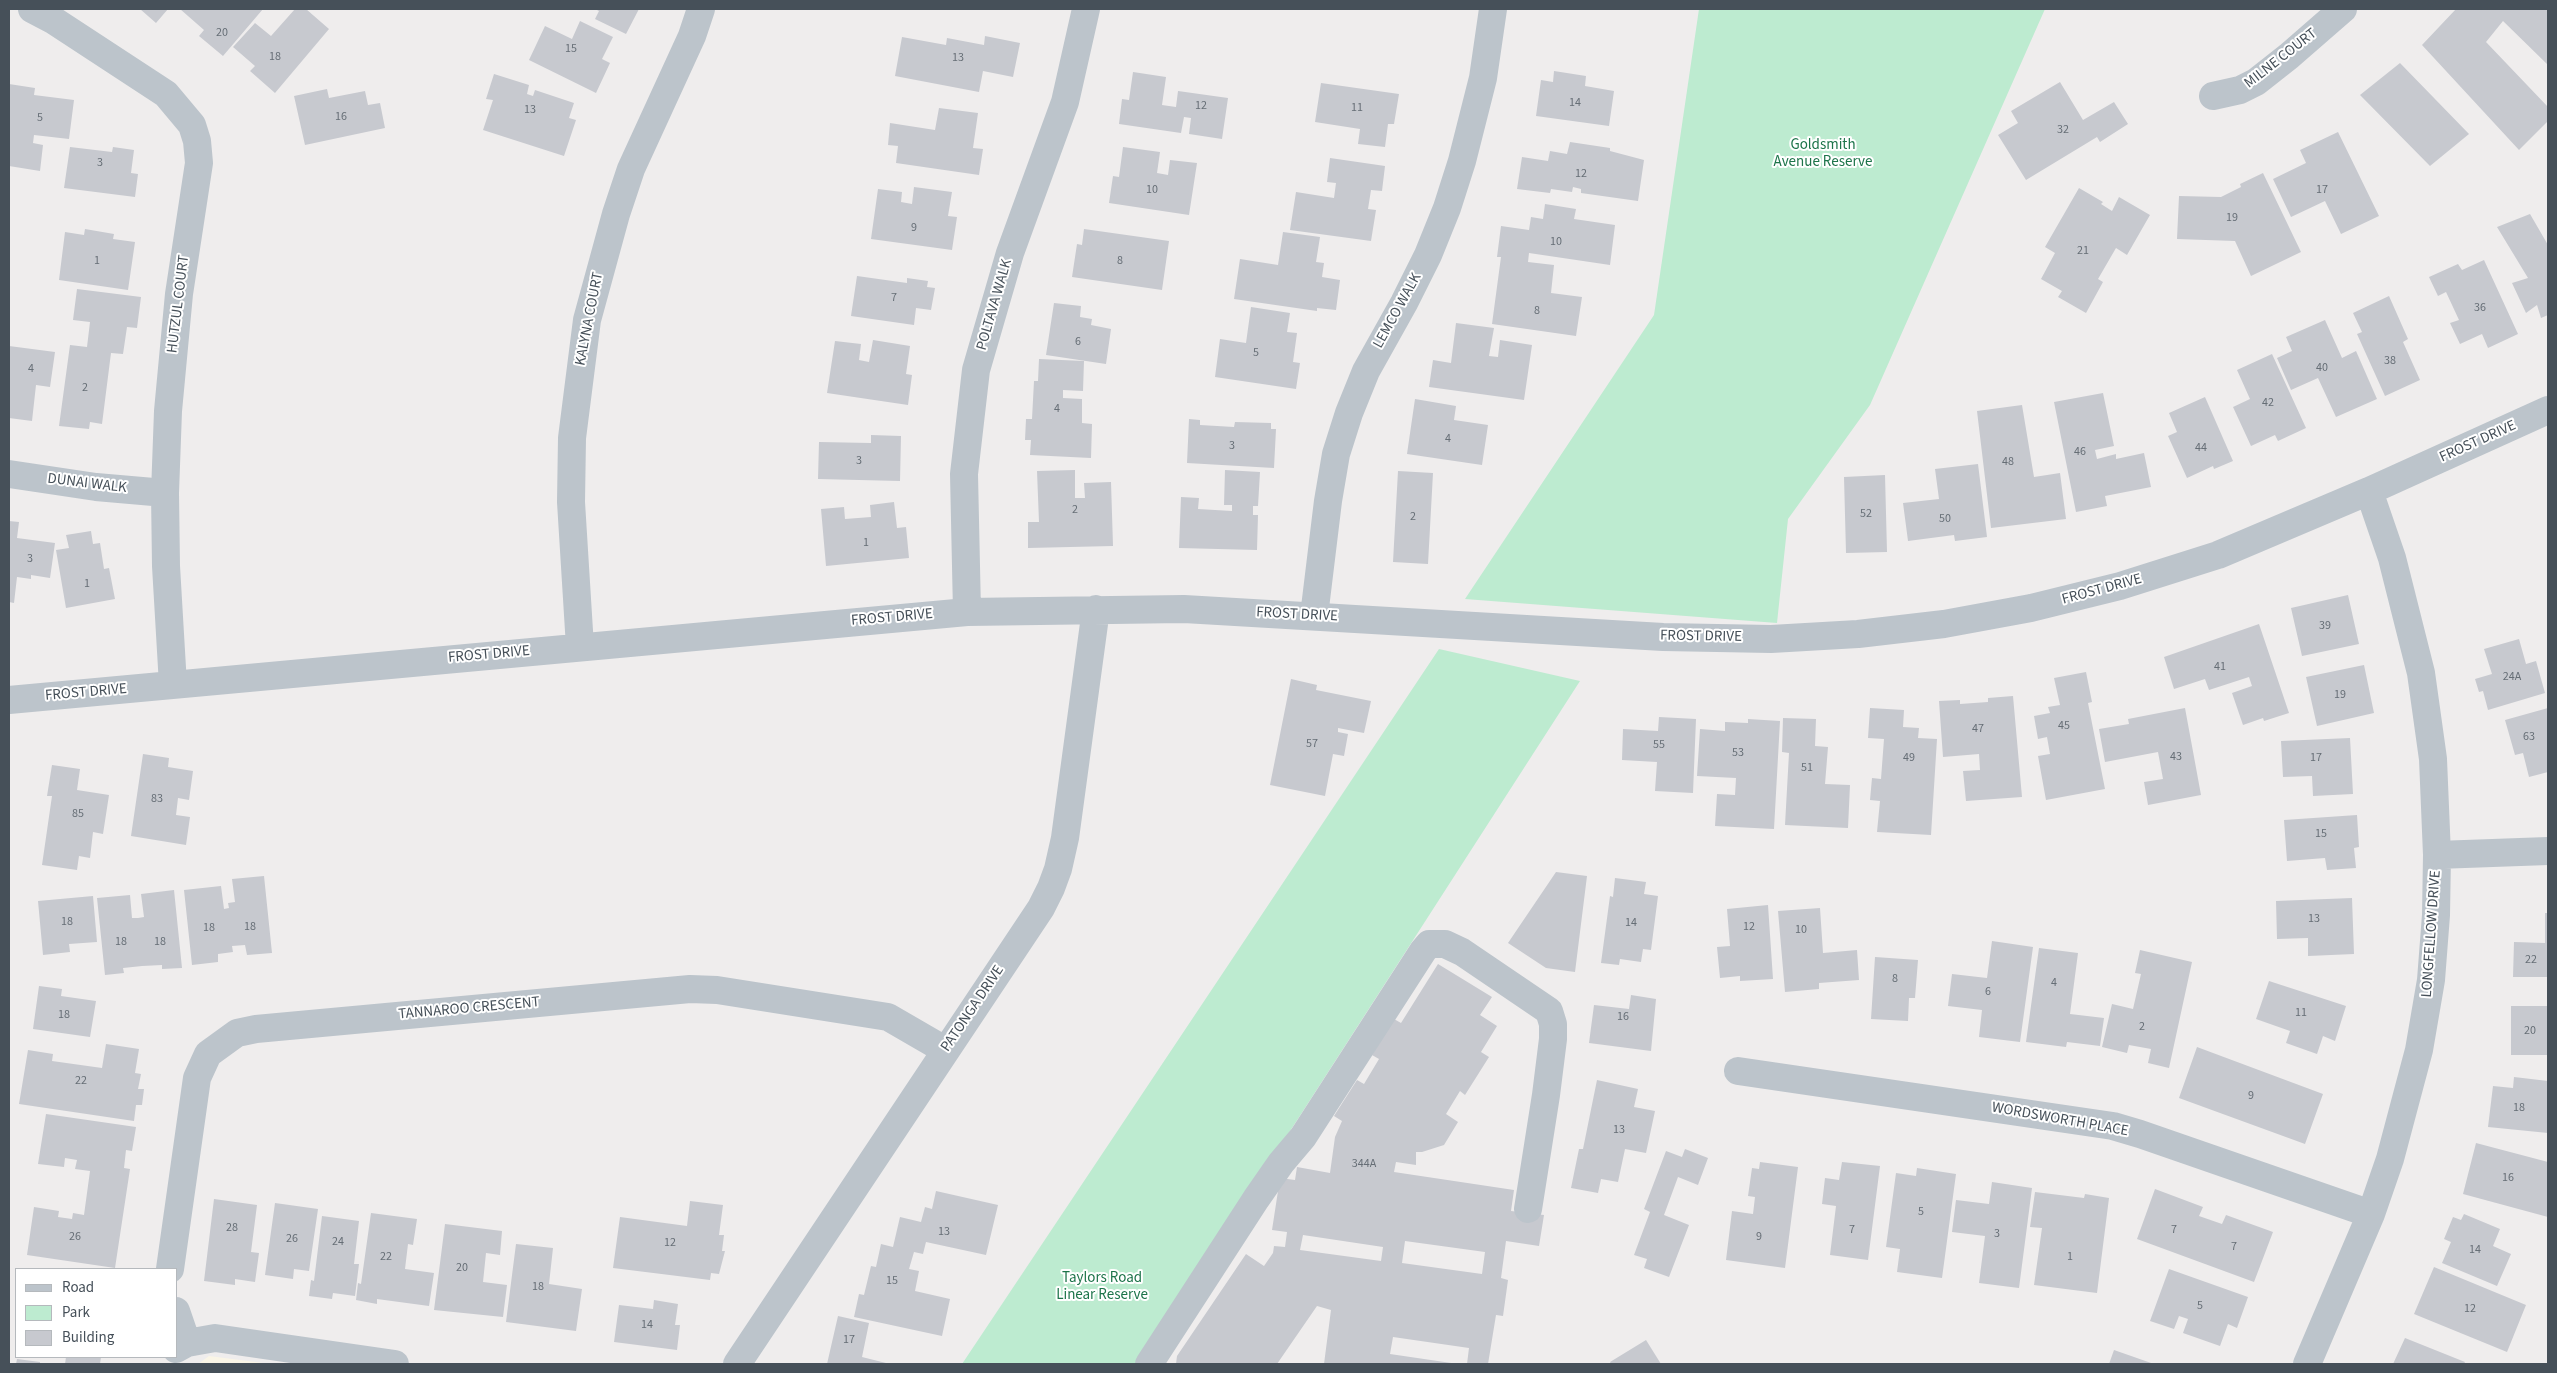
<!DOCTYPE html>
<html>
<head>
<meta charset="utf-8">
<style>
	body { margin:0 }
	#map { position:relative; width:2557px; height:1373px; overflow:hidden; background:#efeded; font-family:"Source Sans 3",sans-serif }
	canvas { display:block }
	.frame { position:absolute; inset:0; border:10px solid #465059; pointer-events:none }
	.legend { position:absolute; left:15px; top:1268px; width:162px; height:90px; box-sizing:border-box; background:#fff; border:1px solid #b5b9bd; margin:0; padding:6px 9px; list-style:none; font-size:15px; color:#465059 }
	.legend li { display:flex; align-items:center; gap:10px; height:25px }
	.legend b { width:25px; border:1px solid #b5b9bd }
</style>
</head>
<body>
<div id="map">
<canvas width="2557" height="1373"></canvas>
<div class="frame"></div>
<ul class="legend">
<li><b style="height:6px;background:#bcc4cb"></b>Road</li>
<li><b style="height:14px;background:#bdebd0"></b>Park</li>
<li><b style="height:14px;background:#c7c9cf"></b>Building</li>
</ul>
</div>
<script>
const ctx = document.querySelector('canvas').getContext('2d');
ctx.lineJoin = 'round';
function paint(path, color) {
  ctx.fillStyle = color;
  ctx.fill(path, 'evenodd');
}
function toPath(rows) {
  const path = new Path2D();
  for (const r of rows) {
    path.moveTo(r[0], r[1]);
    for (let i = 2; i < r.length; i += 2) path.lineTo(r[i], r[i + 1]);
  }
  return path;
}
function strokePath(path, color, width, dash) {
  ctx.strokeStyle = color;
  ctx.lineWidth = width;
  ctx.lineCap = dash ? 'butt' : 'round';
  ctx.setLineDash(dash || []);
  ctx.stroke(path);
}
function write(font, color, halo, rows, align = 'center') {
  ctx.font = font + ' "Source Sans 3",sans-serif';
  ctx.lineWidth = 4;
  ctx.setLineDash([]);
  ctx.textBaseline = 'middle';
  ctx.strokeStyle = halo;
  ctx.fillStyle = color;
  for (const [text, x, y, turn = 0] of rows) {
    ctx.save();
    ctx.translate(x, y);
    ctx.rotate((+turn || 0) * Math.PI / 180);
    ctx.textAlign = isNaN(turn) ? turn : align;
    if (halo) ctx.strokeText(text, 0, 0);
    ctx.fillText(text, 0, 0);
    ctx.restore();
  }
}
const commercial = toPath([
	[209,1356,271,1364,198,1364]
]);
const green = toPath([
	[1699,9,2045,9,1870,405,1788,519,1777,623,1465,599,1654,315],
	[1439,649,1580,681,1140,1364,962,1364]
]);
const building = toPath([
	[140,9,168,9,156,23],
	[180,9,263,9,223,56,199,36,204,30],
	[295,9,306,9,329,29,275,93,250,71,255,66,233,47,255,23,271,36],
	[595,9,639,9,626,34,595,19,599,11],
	[2456,9,2548,9,2548,65,2503,21,2486,42,2548,107,2548,121,2519,150,2422,45],
	[580,21,613,37,602,59,610,63,596,93,529,60,545,26,572,39],
	[985,36,1020,43,1013,77,983,71,979,92,895,76,902,37,946,45,947,38,984,45],
	[2400,63,2469,134,2430,166,2360,95],
	[1554,71,1586,76,1585,86,1614,91,1609,126,1536,116,1541,80,1553,82],
	[1133,72,1166,77,1162,105,1176,107,1178,91,1228,98,1222,139,1189,134,1191,118,1184,117,1181,133,1119,124,1122,99,1129,100],
	[494,74,529,85,527,94,533,96,535,90,574,103,569,118,576,120,564,156,483,130,493,100,486,99],
	[2060,82,2083,120,2114,102,2128,124,2100,142,2097,137,2026,180,1998,135,2018,123,2011,111],
	[1321,83,1399,94,1394,124,1388,124,1385,147,1358,144,1360,129,1315,122],
	[9,84,35,88,34,95,74,100,69,139,34,135,33,143,43,145,40,171,9,166],
	[327,89,329,98,365,91,368,105,380,103,385,128,305,145,294,96],
	[939,108,978,113,973,148,983,149,979,175,896,163,898,146,888,145,890,123,935,130],
	[2338,132,2379,216,2341,234,2325,201,2291,217,2273,179,2306,163,2300,150],
	[1570,142,1610,148,1610,151,1644,160,1638,201,1581,193,1581,189,1573,187,1572,192,1551,189,1550,193,1517,189,1522,157,1548,161,1550,151,1567,154],
	[70,147,112,152,113,147,134,150,131,173,138,174,135,197,64,188],
	[1123,147,1160,152,1157,173,1168,175,1170,160,1197,163,1189,215,1109,203,1113,176,1119,177],
	[1330,158,1385,166,1382,191,1371,190,1368,209,1376,210,1371,241,1290,230,1296,192,1334,198,1336,183,1327,182],
	[2263,173,2301,252,2251,276,2235,241,2177,239,2179,196,2221,197,2241,187,2240,184],
	[914,187,952,192,948,216,957,217,952,250,871,239,878,189,902,192,901,202,912,204],
	[2079,188,2103,202,2101,204,2112,211,2119,197,2150,215,2127,255,2116,248,2098,279,2103,282,2086,313,2058,297,2062,291,2041,279,2055,253,2045,247],
	[1545,204,1576,209,1574,219,1615,225,1610,265,1529,253,1528,262,1554,265,1551,293,1582,297,1576,336,1492,324,1501,257,1497,257,1501,226,1529,230,1531,217,1543,219],
	[2530,214,2548,245,2548,315,2541,318,2537,305,2526,313,2512,283,2528,278,2497,227],
	[85,229,114,234,113,239,135,242,128,290,59,280,65,232,84,235],
	[1084,229,1169,241,1162,290,1072,277,1077,244,1082,245],
	[1283,232,1320,237,1316,262,1324,263,1322,277,1340,280,1336,310,1317,308,1317,311,1234,299,1240,259,1278,265],
	[2484,260,2518,334,2488,348,2482,334,2460,344,2450,323,2459,320,2446,292,2438,296,2429,277,2458,264,2462,270],
	[857,276,907,283,907,278,928,281,927,287,935,288,931,310,916,308,914,325,851,316],
	[77,289,141,297,137,328,127,327,123,354,111,353,102,424,90,422,89,429,59,426,70,345,87,347,90,322,73,320],
	[2389,296,2408,339,2403,342,2420,380,2385,396,2357,334,2362,332,2353,313],
	[1054,303,1081,306,1080,317,1092,319,1091,325,1111,329,1106,364,1046,355],
	[1251,307,1290,313,1287,332,1297,333,1293,362,1300,363,1296,389,1215,377,1220,339,1246,343],
	[2325,320,2342,358,2356,351,2377,399,2336,417,2318,378,2291,390,2277,358,2292,351,2286,337],
	[1456,323,1494,328,1489,356,1498,357,1500,340,1532,345,1524,400,1429,387,1433,360,1451,363],
	[873,340,910,346,906,374,912,375,908,405,827,393,835,341,861,344,859,360,869,362],
	[9,346,55,352,50,387,36,385,32,421,9,418],
	[2272,354,2306,428,2278,441,2275,435,2251,446,2233,407,2250,399,2237,370],
	[1039,359,1084,361,1083,391,1063,390,1063,398,1082,399,1082,423,1092,424,1091,458,1030,455,1031,440,1025,440,1026,419,1032,419,1034,381,1038,381],
	[2103,393,2114,446,2095,450,2097,459,2116,454,2116,459,2144,453,2151,487,2105,496,2107,506,2076,512,2054,402],
	[2205,397,2233,461,2214,469,2213,466,2187,478,2168,436,2177,432,2169,413],
	[1415,399,1456,406,1454,420,1488,425,1482,465,1407,454],
	[2022,405,2034,477,2060,473,2066,519,1991,528,1977,411],
	[1189,419,1200,420,1200,425,1234,427,1235,422,1271,423,1271,429,1276,429,1274,468,1187,463],
	[871,435,901,436,900,481,818,479,819,442,871,443],
	[1978,464,1987,537,1955,541,1954,535,1908,541,1903,503,1939,499,1935,469],
	[1075,470,1075,498,1085,498,1084,483,1111,482,1113,546,1028,548,1028,522,1039,522,1037,471],
	[1225,470,1260,472,1258,506,1253,506,1253,515,1258,515,1257,550,1179,548,1181,497,1199,498,1198,509,1232,511,1232,505,1224,505],
	[1398,471,1433,473,1428,564,1393,562],
	[1885,475,1887,552,1846,553,1844,477],
	[894,502,897,528,906,527,909,558,826,566,821,509,844,507,845,519,871,517,870,505],
	[9,521,19,522,17,538,55,543,50,578,31,575,31,579,17,577,14,603,9,602],
	[91,531,93,544,100,543,104,569,109,568,115,599,66,608,56,550,69,548,66,535],
	[2348,595,2359,644,2302,656,2291,608],
	[2259,624,2289,713,2264,721,2263,718,2243,725,2232,693,2252,686,2249,677,2209,690,2205,679,2174,689,2164,657],
	[2519,639,2526,664,2536,661,2545,693,2488,710,2483,691,2479,692,2475,679,2492,674,2484,649],
	[2364,665,2374,713,2317,726,2306,677],
	[2086,672,2092,702,2088,703,2105,789,2046,800,2038,756,2050,754,2047,737,2038,739,2034,716,2050,713,2048,707,2060,705,2054,678],
	[1291,679,1317,685,1316,690,1371,701,1364,733,1338,728,1338,732,1348,734,1344,756,1333,754,1325,796,1270,785],
	[2013,696,2022,797,1966,801,1963,771,1980,770,1979,754,1943,757,1939,701,1960,700,1960,704,1988,702,1988,698],
	[1870,708,1904,710,1903,727,1919,728,1918,738,1937,739,1931,835,1877,832,1880,801,1870,800,1872,778,1881,779,1884,739,1868,738],
	[2185,708,2201,795,2148,805,2144,782,2163,779,2158,752,2105,762,2099,729,2129,724,2128,719],
	[2548,708,2548,772,2529,777,2523,753,2515,755,2505,720],
	[1659,717,1696,719,1693,793,1655,791,1657,762,1622,760,1623,729,1658,731],
	[1783,718,1816,719,1815,746,1828,747,1825,784,1850,785,1848,828,1785,825,1789,753,1782,752],
	[1748,719,1780,721,1774,829,1715,826,1717,794,1735,795,1736,778,1697,776,1700,729,1725,731,1725,722,1748,723],
	[2350,738,2353,794,2313,796,2312,776,2283,777,2281,741],
	[143,754,169,758,168,767,193,771,189,800,178,798,176,815,190,817,186,845,131,836],
	[52,765,80,769,77,790,109,795,103,834,93,832,90,858,79,856,77,870,42,865,52,796,47,796],
	[2357,815,2359,847,2354,848,2356,868,2327,870,2325,858,2287,861,2284,820],
	[1556,872,1587,876,1575,972,1546,968,1508,943],
	[264,876,272,953,247,955,245,945,232,946,233,952,218,954,218,962,192,965,184,890,221,886,224,909,229,908,228,903,235,902,232,879],
	[1615,878,1646,882,1644,894,1658,896,1651,950,1643,949,1641,962,1620,959,1619,965,1601,963,1610,896,1613,897],
	[174,890,182,968,162,969,162,965,142,966,123,968,124,973,105,975,97,898,130,895,132,918,138,918,144,917,141,894],
	[93,896,97,942,69,944,70,952,43,955,38,901],
	[2352,898,2354,954,2308,956,2308,938,2277,939,2276,901],
	[1768,905,1773,979,1740,981,1740,976,1720,978,1717,947,1730,946,1727,909],
	[1820,908,1823,953,1857,950,1859,980,1819,983,1819,989,1785,992,1778,911],
	[2545,913,2548,913,2548,977,2513,977,2514,942,2545,943],
	[1992,941,2033,947,2020,1042,1979,1037,1982,1010,1948,1006,1952,974,1987,978],
	[2039,948,2078,953,2070,1014,2104,1018,2100,1046,2067,1042,2066,1047,2026,1042],
	[2140,950,2192,962,2169,1068,2148,1063,2151,1049,2129,1045,2127,1053,2102,1047,2112,1004,2133,1009,2141,974,2135,973],
	[1875,957,1918,960,1915,998,1909,998,1908,1021,1871,1019],
	[1438,964,1492,997,1480,1015,1497,1026,1481,1052,1489,1057,1465,1095,1460,1091,1446,1114,1458,1122,1444,1145,1422,1152,1416,1152,1416,1165,1396,1162,1394,1172,1514,1190,1511,1211,1544,1215,1539,1246,1506,1241,1501,1278,1508,1280,1503,1316,1496,1315,1488,1364,1467,1364,1469,1348,1393,1337,1390,1354,1458,1364,1324,1364,1331,1310,1317,1306,1277,1364,1176,1364,1177,1356,1246,1254,1264,1266,1273,1253,1274,1246,1285,1247,1287,1232,1272,1230,1280,1178,1295,1180,1297,1167,1330,1173,1335,1137,1342,1121,1334,1116,1357,1080,1364,1084,1379,1059,1372,1055,1394,1019,1401,1023],
	[1303,1235,1383,1247,1381,1261,1300,1250],
	[1405,1241,1485,1252,1482,1274,1402,1263],
	[2269,981,2346,1006,2335,1041,2323,1036,2317,1054,2286,1043,2290,1031,2256,1019],
	[39,986,62,989,61,996,96,1001,90,1037,33,1029],
	[1631,995,1656,999,1651,1051,1589,1043,1594,1005,1629,1009],
	[2511,1006,2548,1006,2548,1055,2511,1055],
	[106,1044,139,1049,135,1073,141,1074,138,1089,144,1089,142,1105,136,1105,134,1121,19,1104,28,1050,53,1054,52,1061,102,1068],
	[2197,1047,2323,1094,2305,1144,2179,1098],
	[2514,1077,2548,1081,2548,1133,2488,1127,2493,1086,2513,1088],
	[1597,1080,1638,1089,1634,1107,1655,1111,1646,1153,1625,1149,1618,1182,1601,1179,1598,1193,1571,1188,1579,1149,1583,1149],
	[46,1114,136,1127,132,1151,126,1150,124,1168,130,1169,115,1268,27,1255,34,1207,59,1211,58,1217,72,1219,73,1213,84,1215,90,1171,75,1169,77,1160,65,1158,64,1167,38,1164],
	[2476,1143,2548,1162,2548,1217,2463,1194],
	[1685,1149,1708,1158,1698,1185,1678,1177,1664,1215,1689,1225,1669,1277,1644,1268,1647,1259,1634,1255,1650,1212,1644,1209,1666,1151,1682,1157],
	[1760,1162,1798,1167,1785,1268,1726,1260,1732,1211,1753,1214,1755,1197,1748,1196,1752,1168,1759,1169],
	[1842,1162,1880,1166,1868,1260,1830,1255,1836,1206,1822,1204,1825,1178,1839,1180],
	[1917,1168,1956,1174,1942,1278,1897,1272,1900,1249,1886,1247,1896,1173,1916,1176],
	[1992,1182,2032,1188,2019,1288,1979,1283,1985,1236,1952,1232,1956,1200,1989,1204],
	[2155,1189,2203,1207,2199,1216,2222,1224,2226,1215,2273,1232,2254,1282,2137,1239],
	[936,1191,998,1205,986,1255,926,1242,923,1254,914,1252,909,1269,919,1271,915,1291,950,1299,942,1336,854,1317,859,1294,864,1295,871,1266,876,1267,881,1244,893,1247,900,1217,921,1222,925,1207,932,1209],
	[2035,1192,2084,1198,2085,1194,2109,1198,2097,1293,2034,1285,2042,1228,2030,1227],
	[214,1199,257,1205,251,1252,259,1253,255,1282,235,1279,235,1285,204,1281],
	[690,1201,723,1205,719,1235,724,1235,722,1251,725,1251,719,1274,711,1273,710,1280,613,1268,620,1217,687,1226],
	[275,1203,318,1209,309,1271,294,1269,293,1279,265,1275],
	[371,1213,417,1219,413,1245,408,1244,405,1269,434,1273,429,1306,377,1299,377,1304,356,1300,358,1283,361,1284],
	[2464,1214,2500,1229,2493,1246,2511,1254,2497,1286,2442,1263,2451,1242,2444,1239,2453,1217,2461,1220],
	[322,1216,359,1221,354,1264,359,1264,355,1296,333,1293,332,1299,309,1296,311,1280,314,1281],
	[445,1224,502,1231,500,1255,486,1253,483,1282,507,1285,503,1317,434,1310],
	[516,1244,553,1248,549,1284,582,1289,576,1331,506,1322],
	[2434,1267,2526,1305,2507,1352,2414,1314],
	[2169,1269,2248,1297,2237,1328,2228,1324,2220,1346,2183,1333,2188,1319,2179,1316,2174,1329,2150,1321],
	[654,1300,678,1304,675,1325,680,1325,677,1350,614,1342,619,1305,653,1309],
	[838,1316,869,1323,862,1357,890,1364,827,1364],
	[2405,1338,2465,1362,2464,1364,2393,1364],
	[1646,1340,1661,1364,1611,1364,1610,1362],
	[2114,1350,2154,1364,2109,1364],
	[66,1357,101,1357,100,1364,65,1364],
	[17,1359,40,1362,40,1364,16,1364]
]);
const minor = toPath([
	[32,9,53,20,166,94,192,125,197,141,199,163,179,294,168,411,165,493,166,566,173,685],
	[2213,96,2240,90,2256,82,2289,56,2343,9],
	[9,474,96,487,165,493],
	[967,612,964,474,976,370,1010,253,1065,102,1086,9],
	[1314,616,1328,501,1336,454,1349,413,1366,371,1404,303,1428,255,1447,208,1462,161,1483,78,1493,9],
	[580,647,571,502,572,438,587,320,616,214,631,169,692,36,701,9],
	[9,700,967,612,1184,609,1663,637,1771,639,1858,634,1944,624,2031,608,2120,586,2218,555,2369,491,2548,410],
	[2437,855,2548,851],
	[1738,1071,2113,1126,2140,1134,2371,1214],
	[170,1269,197,1078,208,1054,237,1033,256,1029,690,989,717,990,888,1017,945,1050],
	[176,1311,187,1343],
	[176,1349,187,1343,215,1338,395,1364],
	[737,1364,1041,908,1051,888,1058,869,1065,838,1096,609],
	[1149,1364,1256,1199,1281,1163,1303,1137,1423,951,1429,944,1445,944,1462,952,1549,1011,1553,1024,1553,1039,1546,1095,1528,1209],
	[2307,1364,2371,1214,2390,1159,2419,1050,2431,980,2436,915,2437,855,2433,759,2421,673,2392,558,2369,491]
]);
const numberNames = [
	["20",222,33],
	["15",571,49],
	["18",275,57],
	["13",958,58],
	["14",1575,103],
	["12",1201,106],
	["11",1357,108],
	["13",530,110],
	["16",341,117],
	["5",40,118],
	["32",2063,130],
	["3",100,163],
	["12",1581,174],
	["10",1152,190],
	["17",2322,190],
	["19",2232,218],
	["9",914,228],
	["10",1556,242],
	["21",2083,251],
	["1",97,261],
	["8",1120,261],
	["7",894,298],
	["36",2480,308],
	["8",1537,311],
	["6",1078,342],
	["5",1256,353],
	["38",2390,361],
	["40",2322,368],
	["4",31,369],
	["2",85,388],
	["42",2268,403],
	["4",1057,409],
	["4",1448,439],
	["3",1232,446],
	["44",2201,448],
	["46",2080,452],
	["3",859,461],
	["48",2008,462],
	["2",1075,510],
	["52",1866,514],
	["2",1413,517],
	["50",1945,519],
	["1",866,543],
	["3",30,559],
	["1",87,584],
	["39",2325,626],
	["41",2220,667],
	["24A",2512,677],
	["19",2340,695],
	["45",2064,726],
	["47",1978,729],
	["63",2529,737],
	["57",1312,744],
	["55",1659,745],
	["53",1738,753],
	["43",2176,757],
	["49",1909,758],
	["17",2316,758],
	["51",1807,768],
	["83",157,799],
	["85",78,814],
	["15",2321,834],
	["13",2314,919],
	["18",67,922],
	["14",1631,923],
	["18",250,927],
	["12",1749,927],
	["18",209,928],
	["10",1801,930],
	["18",121,942],
	["18",160,942],
	["22",2531,960],
	["8",1895,979],
	["4",2054,983],
	["6",1988,992],
	["11",2301,1013],
	["18",64,1015],
	["16",1623,1017],
	["2",2142,1027],
	["20",2530,1031],
	["22",81,1081],
	["9",2251,1096],
	["18",2519,1108],
	["13",1619,1130],
	["344A",1364,1164],
	["16",2508,1178],
	["5",1921,1212],
	["28",232,1228],
	["7",1852,1230],
	["7",2174,1230],
	["13",944,1232],
	["3",1997,1234],
	["26",75,1237],
	["9",1759,1237],
	["26",292,1239],
	["24",338,1242],
	["12",670,1243],
	["7",2234,1247],
	["14",2475,1250],
	["22",386,1257],
	["1",2070,1257],
	["20",462,1268],
	["15",892,1281],
	["18",538,1287],
	["5",2200,1306],
	["12",2470,1309],
	["14",647,1325],
	["17",849,1340]
];
const streetNames = [
	["MILNE COURT",2281,59,-38],
	["HUTZUL COURT",179,304,-83],
	["POLTAVA WALK",995,305,-74],
	["LEMCO WALK",1398,311,-61],
	["KALYNA COURT",590,319,-79],
	["FROST DRIVE",2478,442,-24],
	["DUNAI WALK",87,484,7],
	["FROST DRIVE",2102,590,-15],
	["FROST DRIVE",1297,615,3],
	["FROST DRIVE",892,618,-5],
	["FROST DRIVE",1701,637,1],
	["FROST DRIVE",489,655,-5],
	["FROST DRIVE",86,693,-5],
	["LONGFELLOW DRIVE",2432,934,-86],
	["TANNAROO CRESCENT",469,1009,-5],
	["PATONGA DRIVE",973,1009,-56],
	["WORDSWORTH PLACE",2060,1120,10]
];
const parkNames = [
	["Goldsmith",1823,146],
	["Avenue Reserve",1823,163],
	["Taylors Road",1102,1279],
	["Linear Reserve",1102,1296]
];
paint(commercial, '#faf5e6');
paint(green, '#bdebd0');
paint(building, '#c7c9cf');
strokePath(minor, '#bcc4cb', 28);
write('12px', '#666e76', null, numberNames);
write('15px', '#465059', '#fff', streetNames);
write('15px', '#1d744a', '#fff', parkNames);
</script>
</body>
</html>
